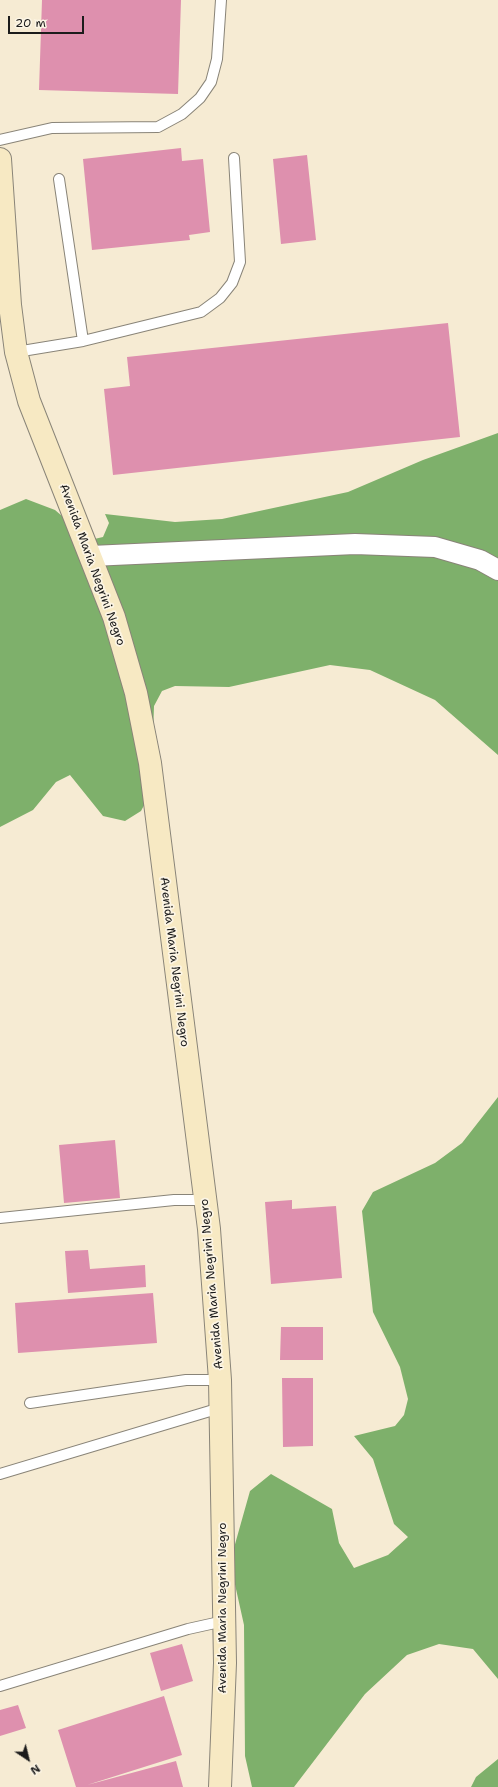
<!DOCTYPE html>
<html>
<head>
<meta charset="utf-8">
<style>
	body { margin:0 }
	#map { position:relative; width:498px; height:1787px; overflow:hidden; background:#f6ebd3; font-family:"Shantell Sans",sans-serif }
	canvas { display:block }
	.north { position:absolute; left:8px; top:1739px; width:40px; height:40px; -webkit-text-stroke:3px #fcf5e5; paint-order:stroke; rotate:145deg; font-size:11px; font-weight:700; line-height:16px; text-align:center; color:#1c1c1c }
	.north::after { content:''; display:block; margin:auto; width:14px; height:18px; background:#1c1c1c; clip-path:polygon(50% 0,100% 100%,50% 72%,0 100%) }
	.scale { position:absolute; left:8px; top:16px; width:76px; height:18px; box-sizing:border-box; border:2px solid #1c1c1c; border-top:0; padding-left:5px; font-size:12px; line-height:14px; white-space:nowrap; color:#1c1c1c; -webkit-text-stroke:3px #fcf5e5; paint-order:stroke }
</style>
</head>
<body>
<div id="map">
<canvas width="498" height="1787"></canvas>
<div class="north">N</div>
<div class="scale">20 m</div>
</div>
<script>
const ctx = document.querySelector('canvas').getContext('2d');
ctx.lineJoin = 'round';
function paint(path, color) {
  ctx.fillStyle = color;
  ctx.fill(path, 'evenodd');
}
function toPath(rows) {
  const path = new Path2D();
  for (const r of rows) {
    path.moveTo(r[0], r[1]);
    for (let i = 2; i < r.length; i += 2) path.lineTo(r[i], r[i + 1]);
  }
  return path;
}
function strokePath(path, color, width, dash) {
  ctx.strokeStyle = color;
  ctx.lineWidth = width;
  ctx.lineCap = dash ? 'butt' : 'round';
  ctx.setLineDash(dash || []);
  ctx.stroke(path);
}
function write(font, color, halo, rows, align = 'center') {
  ctx.font = font + ' "Shantell Sans",sans-serif';
  ctx.lineWidth = 3.5;
  ctx.setLineDash([]);
  ctx.textBaseline = 'middle';
  ctx.strokeStyle = halo;
  ctx.fillStyle = color;
  for (const [text, x, y, turn = 0] of rows) {
    ctx.save();
    ctx.translate(x, y);
    ctx.rotate((+turn || 0) * Math.PI / 180);
    ctx.textAlign = isNaN(turn) ? turn : align;
    if (halo) ctx.strokeText(text, 0, 0);
    ctx.fillText(text, 0, 0);
    ctx.restore();
  }
}
const forest = toPath([
	[498,433,498,755,435,700,370,670,330,665,229,687,175,686,162,691,154,706,151,792,141,811,125,821,103,816,70,775,56,782,33,810,0,827,0,510,26,499,55,510,90,540,103,537,109,523,105,514,175,522,222,519,348,492,423,460],
	[498,1097,498,1679,473,1649,439,1644,407,1655,365,1694,294,1787,252,1787,245,1756,244,1625,230,1562,250,1491,271,1474,332,1509,339,1543,354,1568,388,1555,408,1537,394,1524,373,1459,354,1436,395,1426,404,1415,408,1399,400,1367,373,1312,362,1211,373,1192,435,1163,462,1143],
	[498,1759,498,1787,471,1787,476,1777]
]);
const building = toPath([
	[42,0,181,0,178,94,39,90],
	[181,148,182,161,203,159,210,232,189,235,190,240,92,250,83,159],
	[307,155,316,240,281,244,273,159],
	[448,323,460,437,113,475,104,389,130,386,127,357],
	[115,1140,120,1198,64,1203,59,1145],
	[292,1200,292,1209,336,1206,342,1278,271,1284,265,1202],
	[88,1250,90,1269,145,1265,146,1287,68,1293,65,1251],
	[153,1293,157,1343,18,1353,15,1303],
	[281,1327,323,1327,323,1360,280,1360],
	[282,1378,313,1378,313,1446,283,1447],
	[182,1644,193,1681,161,1691,150,1653],
	[164,1696,182,1755,87,1785,176,1761,183,1787,76,1787,58,1730],
	[18,1705,26,1728,0,1736,0,1710]
]);
const lane = toPath([
	[0,140,52,128,158,127,182,114,200,98,211,82,217,59,221,0],
	[59,179,83,341],
	[16,352,83,341,201,312,220,298,232,283,240,262,234,158],
	[0,1218,174,1200,205,1200],
	[30,1403,186,1380,220,1380],
	[0,1474,220,1408],
	[0,1686,188,1629,224,1621]
]);
const street = toPath([
	[91,556,355,544,435,547,480,560,498,570]
]);
const secondary = toPath([
	[0,159,10,305,16,352,29,401,114,617,136,693,150,763,209,1229,220,1380,225,1663,220,1787]
]);
const streetNames = [
	["Avenida Maria Negrini Negro",92,565,70],
	["Avenida Maria Negrini Negro",174,962,83],
	["Avenida Maria Negrini Negro",212,1284,-95],
	["Avenida Maria Negrini Negro",223,1608,-90]
];
paint(forest, '#7eb06b');
paint(building, '#de90ae');
strokePath(lane, '#898478', 12);
strokePath(street, '#898478', 22);
strokePath(secondary, '#898478', 24);
strokePath(lane, '#fff', 10);
strokePath(street, '#fff', 20);
strokePath(secondary, '#f7e9c3', 22);
write('12px', '#1c1c1c', '#fcf5e5', streetNames);
</script>
</body>
</html>
